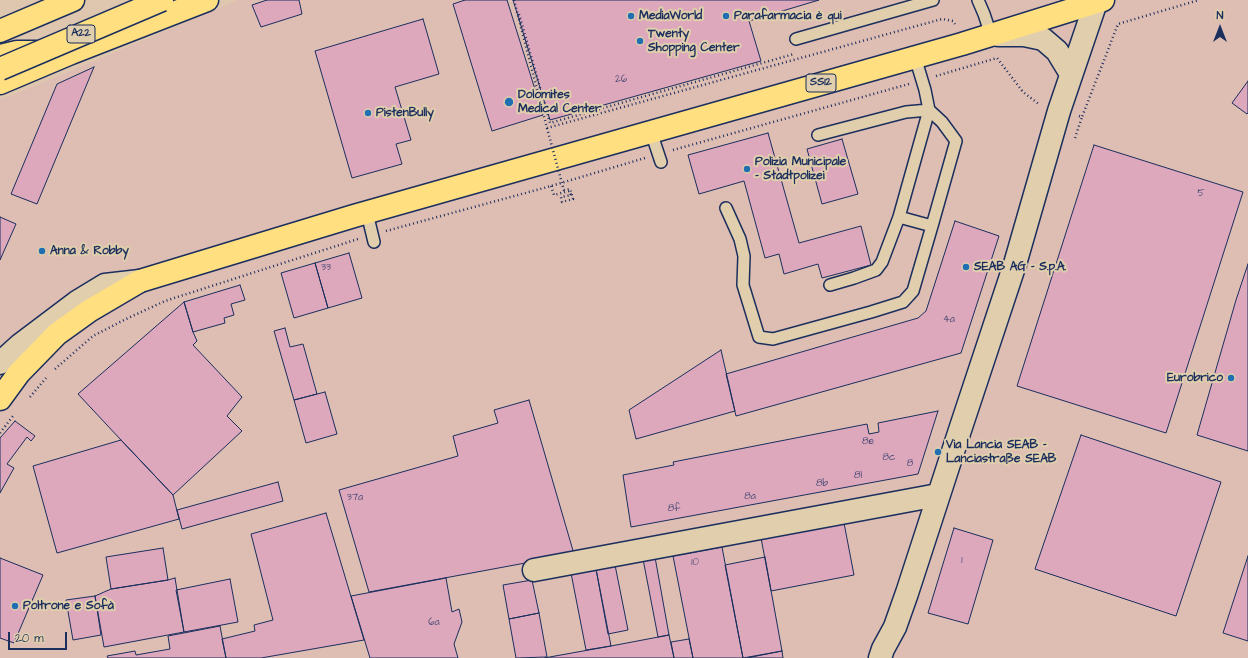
<!DOCTYPE html>
<html>
<head>
<meta charset="utf-8">
<style>
	body { margin:0 }
	#map { position:relative; width:1248px; height:658px; overflow:hidden; background:#dfc6af; font-family:"Architects Daughter",sans-serif }
	canvas { display:block }
	.north { position:absolute; left:1200px; top:8px; width:40px; height:40px; -webkit-text-stroke:3px #e0ceac; paint-order:stroke; rotate:0deg; font-size:11px; font-weight:700; line-height:16px; text-align:center; color:#1b2f5e }
	.north::after { content:''; display:block; margin:auto; width:14px; height:18px; background:#1b2f5e; clip-path:polygon(50% 0,100% 100%,50% 72%,0 100%) }
	.scale { position:absolute; left:8px; top:632px; width:59px; height:18px; box-sizing:border-box; border:2px solid #1b2f5e; border-top:0; padding-left:5px; font-size:12px; line-height:14px; white-space:nowrap; color:#1b2f5e; -webkit-text-stroke:3px #e0ceac; paint-order:stroke }
</style>
</head>
<body>
<div id="map">
<canvas width="1248" height="658"></canvas>
<div class="north">N</div>
<div class="scale">20 m</div>
</div>
<script>
const ctx = document.querySelector('canvas').getContext('2d');
ctx.lineJoin = 'round';
function paint(path, color) {
  ctx.fillStyle = color;
  ctx.fill(path, 'evenodd');
}
function toPath(rows) {
  const path = new Path2D();
  for (const r of rows) {
    path.moveTo(r[0], r[1]);
    for (let i = 2; i < r.length; i += 2) path.lineTo(r[i], r[i + 1]);
  }
  return path;
}
function strokePath(path, color, width, dash) {
  ctx.strokeStyle = color;
  ctx.lineWidth = width;
  ctx.lineCap = dash ? 'butt' : 'round';
  ctx.setLineDash(dash || []);
  ctx.stroke(path);
}
function write(font, color, halo, rows, align = 'center') {
  ctx.font = font + ' "Architects Daughter",sans-serif';
  ctx.lineWidth = 4;
  ctx.setLineDash([]);
  ctx.textBaseline = 'middle';
  ctx.strokeStyle = halo;
  ctx.fillStyle = color;
  for (const [text, x, y, turn = 0] of rows) {
    ctx.save();
    ctx.translate(x, y);
    ctx.rotate((+turn || 0) * Math.PI / 180);
    ctx.textAlign = isNaN(turn) ? turn : align;
    if (halo) ctx.strokeText(text, 0, 0);
    ctx.fillText(text, 0, 0);
    ctx.restore();
  }
}
const built = toPath([
	[239,0,1248,0,1248,658,0,658,0,100,42,83]
]);
const building = toPath([
	[267,0,299,0,302,14,261,27,252,5,267,0],
	[465,0,507,0,543,115,492,131,453,4,465,0],
	[513,0,819,0,749,21,761,61,550,120,513,0],
	[423,19,439,74,395,87,411,140,396,144,402,164,352,178,315,51,423,19],
	[94,67,37,204,11,194,57,84,94,67],
	[1248,81,1248,113,1247,114,1232,103,1248,81],
	[768,133,799,243,861,226,871,265,822,278,818,264,784,274,779,254,765,258,744,181,699,194,688,155,768,133],
	[842,139,858,194,822,204,807,149,842,139],
	[1094,145,1243,192,1166,433,1017,386,1094,145],
	[0,217,16,224,0,260,0,217],
	[955,221,999,236,961,353,736,416,726,374,918,318,926,311,955,221],
	[349,253,362,298,328,308,315,263,349,253],
	[315,263,328,308,294,318,281,273,315,263],
	[1248,264,1248,451,1197,435,1236,300,1248,264],
	[240,285,245,300,231,304,234,315,224,318,225,323,193,332,184,302,240,285],
	[184,302,193,332,197,341,193,345,242,397,227,416,242,431,173,495,121,440,78,394,184,302],
	[285,328,290,347,303,344,317,394,294,400,274,331,285,328],
	[721,350,735,411,636,439,629,410,721,350],
	[325,392,337,434,306,443,294,400,325,392],
	[529,400,574,554,369,592,339,490,458,456,453,436,498,423,494,410,529,400],
	[938,411,918,474,631,527,623,475,674,465,673,462,867,424,869,434,879,432,878,423,938,411],
	[15,421,35,436,31,441,27,437,7,464,14,468,0,493,0,438,15,421],
	[1081,435,1221,482,1176,616,1035,569,1081,435],
	[121,440,173,495,179,519,57,553,33,466,121,440],
	[278,482,283,501,182,529,177,510,278,482],
	[326,513,364,640,261,658,226,658,222,639,255,631,254,625,273,620,251,534,326,513],
	[844,523,854,575,771,591,761,538,844,523],
	[954,528,993,540,968,624,928,613,954,528],
	[722,547,743,658,693,658,673,556,722,547],
	[163,548,168,580,111,589,106,557,163,548],
	[1248,556,1248,641,1223,633,1248,556],
	[655,557,669,635,658,637,643,559,655,557],
	[765,557,782,651,743,658,725,565,765,557],
	[0,558,43,575,14,643,0,638,0,558],
	[615,565,628,630,608,634,596,569,615,565],
	[596,569,611,646,586,650,571,573,596,569],
	[175,578,184,632,104,647,95,596,111,589,168,580,175,578],
	[446,578,452,612,459,609,462,622,454,644,458,658,370,658,351,596,446,578],
	[230,579,238,622,184,632,176,590,230,579],
	[532,580,539,613,509,619,503,585,532,580],
	[95,596,101,635,73,640,66,600,95,596],
	[539,613,547,657,516,658,509,619,539,613],
	[220,626,226,658,108,658,107,656,135,651,136,655,170,649,168,636,220,626],
	[669,635,674,658,544,658,611,646,669,635],
	[689,639,693,658,674,658,671,642,689,639],
	[782,651,783,658,747,658,782,651]
]);
const path = toPath([
	[514,0,547,128,942,19,953,21,955,24],
	[519,14,550,123,794,54],
	[936,76,997,58,1023,92,1040,105],
	[1079,116,1082,117,1118,24,1199,0],
	[1075,138,1082,117],
	[673,150,909,84],
	[551,186,554,195,569,191,571,195,561,197,562,202,573,199,570,189,564,190,563,187],
	[386,231,551,186,645,158],
	[55,369,93,336,126,319,165,301,358,239],
	[30,397,46,378],
	[0,433,13,416]
]);
const lane = toPath([
	[978,0,984,14,991,35],
	[796,39,933,0],
	[651,132,661,162],
	[818,135,906,112,929,110,942,122,956,141,932,226,899,217,929,110,925,90,915,57],
	[726,208,740,239,744,256,743,285,759,337,773,339,871,312,903,302,913,291,932,226],
	[367,213,374,242],
	[830,285,854,278,876,270,882,262,899,217]
]);
const street = toPath([
	[534,570,938,495]
]);
const secondary = toPath([
	[998,35,1024,35,1043,39,1057,51,1071,74],
	[0,363,20,345,77,302,105,285,140,281],
	[880,658,883,649,895,627,907,593,960,430,1015,264,1059,111,1096,2]
]);
const primary = toPath([
	[0,56,17,52,36,52],
	[0,83,71,53,207,0],
	[0,399,19,373,57,334,89,311,140,281,354,216,962,44,1103,0]
]);
const highway = toPath([
	[0,31,73,0]
]);
const pathBridge = toPath([
	[547,128,563,187]
]);
const highwayBridge = toPath([
	[0,69,162,0]
]);
const markers = [
	[631,16,4,"#1f6fb2"],
	[726,16,4,"#1f6fb2"],
	[640,41,4,"#1f6fb2"],
	[509,102,5,"#1f6fb2"],
	[368,113,4,"#1f6fb2"],
	[747,169,4,"#1f6fb2"],
	[42,251,4,"#1f6fb2"],
	[966,267,4,"#1f6fb2"],
	[1231,378,4,"#1f6fb2"],
	[938,452,4,"#1f6fb2"],
	[15,606,4,"#1f6fb2"]
];
const numberNames = [
	["26",621,80],
	["5",1201,194],
	["33",326,268],
	["4a",949,320],
	["8e",868,442],
	["8c",889,458],
	["8",910,464],
	["8l",858,476],
	["8b",822,484],
	["8a",750,497],
	["37a",355,498],
	["8f",674,509],
	["1",962,561],
	["10",695,563],
	["6a",434,623]
];
const shields = [
	[81,34,28],
	[821,83,30]
];
const shieldNames = [
	["A22",81,34],
	["SS12",821,83]
];
const poiNames = [
	["MediaWorld",639,16],
	["Parafarmacia è qui",734,16],
	["Twenty",648,34],
	["Shopping Center",648,48],
	["Dolomites",518,95],
	["Medical Center",518,109],
	["PistenBully",376,113],
	["Polizia Municipale",755,162],
	["- Stadtpolizei",755,176],
	["Anna & Robby",50,251],
	["SEAB AG - S.p.A.",974,267],
	["Eurobrico",1223,378,"right"],
	["Via Lancia SEAB -",946,445],
	["Lanciastraße SEAB",946,459],
	["Poltrone e Sofà",23,606]
];
paint(built, '#debdb3');
paint(building, '#dda7bc');
strokePath(building, '#1b2f5e', 1);
strokePath(lane, '#1b2f5e', 14);
strokePath(street, '#1b2f5e', 25);
strokePath(secondary, '#1b2f5e', 25);
strokePath(primary, '#1b2f5e', 25);
strokePath(highway, '#1b2f5e', 25);
strokePath(path, '#1b2f5e', 2.5, [1, 3]);
strokePath(lane, '#e0ceac', 11);
strokePath(street, '#e0ceac', 22);
strokePath(secondary, '#e0ceac', 22);
strokePath(primary, '#ffdf80', 22);
strokePath(highway, '#ffdf80', 22);
strokePath(highwayBridge, '#1b2f5e', 25, []);
strokePath(pathBridge, '#1b2f5e', 2.5, [1, 3]);
strokePath(highwayBridge, '#ffdf80', 22);
for (const [x, y, r, color] of markers) {
  const dot = new Path2D();
  dot.arc(x, y, r, 0, 2 * Math.PI);
  ctx.fillStyle = color;
  ctx.fill(dot);
  strokePath(dot, '#e0ceac', 1.5);
}
write('10px', '#4c4d76', null, numberNames);
for (const [x, y, w] of shields) {
  const box = new Path2D();
  box.roundRect(x - w / 2, y - 9, w, 18, 3);
  ctx.fillStyle = '#e0ceac';
  ctx.fill(box);
  strokePath(box, '#1b2f5e', 1);
}
write('bold 11px', '#1b2f5e', null, shieldNames);
write('bold 12px', '#1b2f5e', '#e0ceac', poiNames, 'left');
</script>
</body>
</html>
